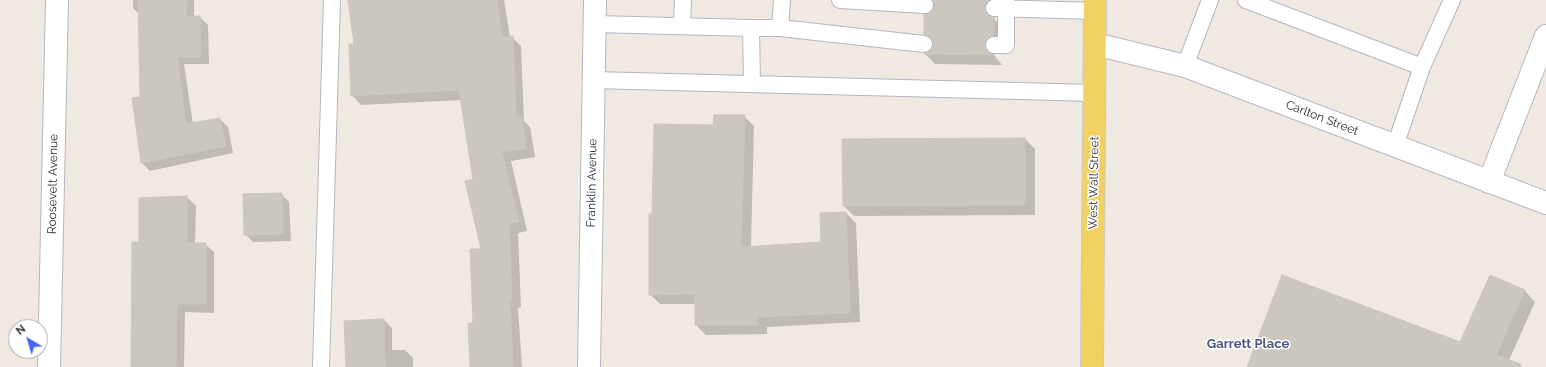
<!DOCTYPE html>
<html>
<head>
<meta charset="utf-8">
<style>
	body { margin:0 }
	#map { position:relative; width:1546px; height:367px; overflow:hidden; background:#efe9e1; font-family:Raleway,sans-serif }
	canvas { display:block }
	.north { position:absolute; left:8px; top:319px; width:40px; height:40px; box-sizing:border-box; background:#fff; border:1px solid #ababab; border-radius:50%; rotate:322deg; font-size:11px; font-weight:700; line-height:16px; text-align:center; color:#2e2e2e }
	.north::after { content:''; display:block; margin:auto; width:14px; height:18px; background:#4264fb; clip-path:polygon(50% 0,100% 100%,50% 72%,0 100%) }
</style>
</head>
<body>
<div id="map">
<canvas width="1546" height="367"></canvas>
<div class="north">N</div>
</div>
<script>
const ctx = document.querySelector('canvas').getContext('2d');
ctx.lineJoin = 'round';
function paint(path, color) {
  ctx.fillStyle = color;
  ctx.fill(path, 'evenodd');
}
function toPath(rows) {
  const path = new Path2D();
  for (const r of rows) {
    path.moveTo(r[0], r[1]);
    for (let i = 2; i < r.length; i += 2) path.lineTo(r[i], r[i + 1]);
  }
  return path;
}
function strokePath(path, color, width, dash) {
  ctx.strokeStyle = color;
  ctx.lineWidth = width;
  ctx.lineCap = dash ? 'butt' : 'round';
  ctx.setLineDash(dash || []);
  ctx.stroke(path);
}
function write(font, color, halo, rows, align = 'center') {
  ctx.font = font + ' Raleway,sans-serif';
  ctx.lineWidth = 3;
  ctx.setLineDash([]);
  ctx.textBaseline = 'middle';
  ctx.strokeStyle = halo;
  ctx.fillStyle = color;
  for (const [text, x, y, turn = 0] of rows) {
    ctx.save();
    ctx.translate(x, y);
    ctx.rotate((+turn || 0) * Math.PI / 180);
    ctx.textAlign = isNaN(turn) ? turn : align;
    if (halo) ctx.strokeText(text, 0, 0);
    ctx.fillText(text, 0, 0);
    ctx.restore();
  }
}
const shadow = toPath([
	[133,0,194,0,194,17,200,17,208,25,209,64,184,64,193,124,220,119,228,127,233,153,150,171,142,163,139,14,133,8],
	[349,0,504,0,510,37,512,37,521,46,524,121,530,127,535,157,511,161,527,231,518,233,521,307,518,308,522,367,471,367,482,250,474,180,462,100,361,105,352,95,356,45],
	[931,0,1004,0,996,13,994,19,1004,29,999,47,994,55,1002,65,935,64,925,54,932,51,934,42,925,34,929,15,934,11,935,4],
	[744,116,754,126,751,247,822,243,821,214,846,213,856,223,860,322,767,327,767,334,706,335,696,325,696,304,660,304,650,294,653,215,714,126],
	[1025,139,1035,149,1035,215,854,216,844,206],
	[281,194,289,202,291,241,253,242,245,234],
	[187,197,196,206,195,244,205,244,214,252,214,313,185,312,184,367,132,367,140,243],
	[1490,276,1525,291,1535,302,1506,367,1248,367,1461,343],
	[384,320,392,328,392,350,405,350,413,358,413,367,347,367]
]);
const building = toPath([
	[138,0,187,0,186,17,200,16,201,57,177,57,186,124,220,118,226,146,141,163,132,98,140,97,138,0],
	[348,0,497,0,502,37,513,36,516,118,522,117,526,148,502,152,519,222,509,224,512,299,510,299,513,367,470,367,468,323,473,323,470,249,481,249,465,181,473,179,459,90,351,96,349,44,354,44,348,0],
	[933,0,989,0,986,3,985,8,989,16,994,18,994,36,990,37,986,40,985,45,986,50,994,55,924,54,931,50,933,45,933,41,930,37,924,34,924,14,930,13,933,10,934,5,933,0],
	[714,115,745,115,741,247,821,242,820,213,846,212,850,313,757,317,757,325,695,325,695,294,649,295,649,214,652,214,654,124,713,125,714,115],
	[1025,138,1025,205,843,206,842,139,1025,138],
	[282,193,283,234,244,235,243,194,282,193],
	[187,196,187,243,206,243,206,304,177,304,176,367,131,367,132,242,139,242,139,198,187,196],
	[1282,275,1460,342,1490,275,1525,290,1496,355,1521,364,1521,367,1247,367,1282,275],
	[384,319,385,367,346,367,344,321,384,319]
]);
const service = toPath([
	[840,0,925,5],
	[1246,0,1422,67,1452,0],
	[994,8,1095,11],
	[595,24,751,28,752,84],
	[682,26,683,0],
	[751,28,780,28,782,0],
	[780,28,924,44],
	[994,45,1006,45,1006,0],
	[1185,66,1210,0],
	[594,80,1095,93],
	[1395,146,1422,67],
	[321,367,332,0]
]);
const minor = toPath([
	[1095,44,1185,66,1546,203],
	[1489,182,1546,36],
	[49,367,57,0],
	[589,367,595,0]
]);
const primary = toPath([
	[1092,367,1095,0]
]);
const streetNames = [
	["Carlton Street",1322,118,21],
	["Franklin Avenue",592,183,-89],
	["West Wall Street",1094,183,-89],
	["Roosevelt Avenue",53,184,-89]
];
const neighbourhoodNames = [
	["Garrett Place",1248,344]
];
paint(shadow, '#0003');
paint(building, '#cbc7bf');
strokePath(building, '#cbc5ba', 1);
strokePath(service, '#b4b7c1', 18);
strokePath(minor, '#b4b7c1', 24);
strokePath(primary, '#c9c9c9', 24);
strokePath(service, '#fff', 16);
strokePath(minor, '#fff', 22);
strokePath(primary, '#f2d163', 22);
write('12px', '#2e2e2e', '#fff', streetNames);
write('bold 13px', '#4d5680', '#fff', neighbourhoodNames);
</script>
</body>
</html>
